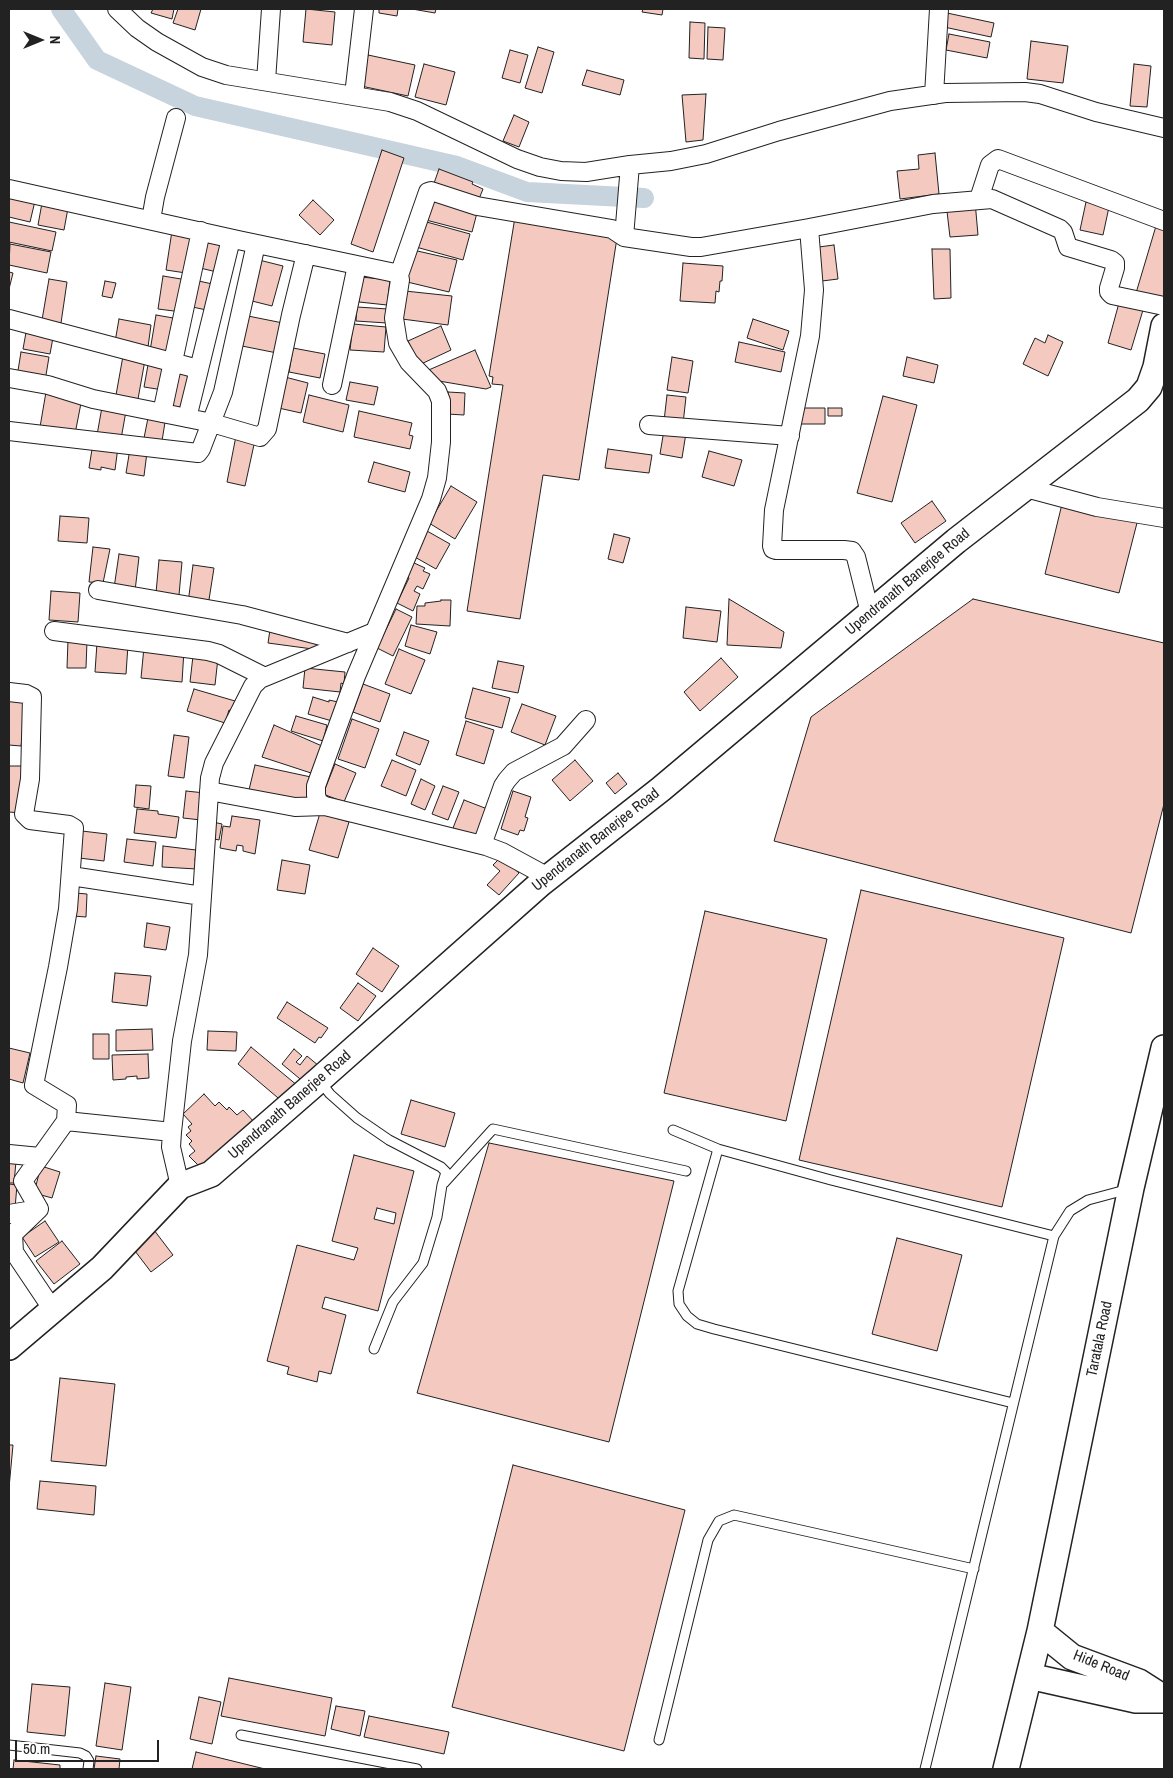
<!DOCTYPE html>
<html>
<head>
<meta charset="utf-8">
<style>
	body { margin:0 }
	#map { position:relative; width:1173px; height:1778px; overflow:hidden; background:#fff; font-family:"Archivo Narrow",sans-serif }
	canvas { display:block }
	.frame { position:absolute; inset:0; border:10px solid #222; pointer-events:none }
	.north { position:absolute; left:15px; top:15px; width:50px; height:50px; -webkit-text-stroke:4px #fff; paint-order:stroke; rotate:90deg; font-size:14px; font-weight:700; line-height:20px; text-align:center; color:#222 }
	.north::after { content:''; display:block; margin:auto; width:18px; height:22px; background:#222; clip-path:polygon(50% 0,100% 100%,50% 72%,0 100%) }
	.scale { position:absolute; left:15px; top:1740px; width:144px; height:22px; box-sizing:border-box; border:2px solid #222; border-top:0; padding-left:6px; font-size:15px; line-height:18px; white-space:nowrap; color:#222; -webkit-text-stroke:4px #fff; paint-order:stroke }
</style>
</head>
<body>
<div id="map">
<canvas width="1173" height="1778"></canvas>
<div class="frame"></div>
<div class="north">N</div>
<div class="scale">50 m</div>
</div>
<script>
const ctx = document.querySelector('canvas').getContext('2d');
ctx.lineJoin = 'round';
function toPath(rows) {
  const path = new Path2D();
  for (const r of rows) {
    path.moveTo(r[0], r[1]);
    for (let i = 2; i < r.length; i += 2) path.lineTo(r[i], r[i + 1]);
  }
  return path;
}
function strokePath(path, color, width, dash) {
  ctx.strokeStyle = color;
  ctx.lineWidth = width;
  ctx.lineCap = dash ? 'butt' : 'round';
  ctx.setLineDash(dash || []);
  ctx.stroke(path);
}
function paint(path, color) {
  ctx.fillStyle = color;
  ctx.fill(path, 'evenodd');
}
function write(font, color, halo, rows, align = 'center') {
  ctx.font = font + ' "Archivo Narrow",sans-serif';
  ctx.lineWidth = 4;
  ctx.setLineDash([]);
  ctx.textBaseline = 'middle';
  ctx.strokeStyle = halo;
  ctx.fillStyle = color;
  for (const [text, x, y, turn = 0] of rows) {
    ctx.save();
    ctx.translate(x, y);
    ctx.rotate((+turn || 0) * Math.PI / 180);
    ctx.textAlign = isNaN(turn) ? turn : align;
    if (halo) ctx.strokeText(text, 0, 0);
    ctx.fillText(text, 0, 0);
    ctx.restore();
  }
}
const canal = toPath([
	[61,9,97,60,195,106,457,166,527,192,644,198]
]);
const building = toPath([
	[153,9,174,9,172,19,151,13,153,9],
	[178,9,201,9,195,30,173,23,178,9],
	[306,9,335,12,332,45,303,42,306,9],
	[379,9,398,9,397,16,379,13,379,9],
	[412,9,436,9,435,13,412,9],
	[643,9,663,9,662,15,642,12,643,9],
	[947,13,994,23,991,37,944,27,947,13],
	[690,22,705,23,704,59,689,58,690,22],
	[708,27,725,28,723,60,707,59,708,27],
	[949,34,990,42,987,58,946,50,949,34],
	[1031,41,1068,46,1063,83,1027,79,1031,41],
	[538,47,554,52,542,93,525,88,538,47],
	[510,50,528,55,520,83,502,78,510,50],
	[368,55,415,65,408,96,361,86,368,55],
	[424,64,455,72,446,105,415,97,424,64],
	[1134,64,1151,66,1147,107,1130,106,1134,64],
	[587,70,624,80,620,95,582,85,587,70],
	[706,94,703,140,686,142,682,95,706,94],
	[514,115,529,122,519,147,503,141,514,115],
	[382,150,404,158,373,252,351,244,382,150],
	[935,153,939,194,900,199,897,171,919,169,918,155,935,153],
	[439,169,473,182,472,184,483,189,477,204,433,186,439,169],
	[9,195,35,201,30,222,9,217,9,195],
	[432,197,478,209,472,232,426,220,432,197],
	[313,200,334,220,320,235,299,215,313,200],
	[975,201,978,235,950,237,946,203,975,201],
	[1086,202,1109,207,1103,235,1080,230,1086,202],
	[42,203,68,208,64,230,38,225,42,203],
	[515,217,617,238,579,480,543,475,520,619,467,611,503,385,492,384,493,377,489,376,515,217],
	[423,221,470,234,463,260,416,247,423,221],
	[9,222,56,232,52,251,9,242,9,222],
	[1156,226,1164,228,1164,298,1136,293,1156,226],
	[172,231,193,234,186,273,166,270,172,231],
	[202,240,227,245,221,273,196,267,202,240],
	[10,244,51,252,47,273,9,265,10,244],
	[834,245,838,279,814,282,811,248,834,245],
	[932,249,950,249,951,298,934,299,932,249],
	[413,250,457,260,449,292,403,281,413,250],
	[259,260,283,266,272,306,248,300,259,260],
	[683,263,723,266,722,281,720,281,719,292,716,291,715,303,680,301,683,263],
	[9,272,13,273,9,289,9,272],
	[163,276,187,280,182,312,158,309,163,276],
	[361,277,390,280,387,305,359,302,361,277],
	[49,279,67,282,61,323,42,320,49,279],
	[194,280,217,285,211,311,188,306,194,280],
	[105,281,116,283,112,298,102,296,105,281],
	[405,291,452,296,448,325,402,319,405,291],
	[1119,303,1143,310,1131,350,1108,343,1119,303],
	[357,307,388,309,387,323,356,321,357,307],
	[156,315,179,319,172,355,150,351,156,315],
	[243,315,283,323,277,353,237,345,243,315],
	[119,319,151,325,148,347,115,342,119,319],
	[753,319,789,331,783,350,747,338,753,319],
	[353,324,386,327,384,352,350,350,353,324],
	[441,326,451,350,419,365,408,341,441,326],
	[27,327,54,332,50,354,23,349,27,327],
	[1048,335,1063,342,1048,376,1023,364,1035,338,1045,343,1048,335],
	[739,342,785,352,781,372,735,362,739,342],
	[293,348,325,354,320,378,289,372,293,348],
	[475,350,491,387,486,389,427,379,424,372,475,350],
	[21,352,49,357,45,381,17,377,21,352],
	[123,356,145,360,138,399,116,395,123,356],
	[672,357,693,361,688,393,667,390,672,357],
	[907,357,938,365,934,383,903,376,907,357],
	[148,365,170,365,163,390,144,387,148,365],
	[175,369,196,374,187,411,165,405,175,369],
	[281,376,308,383,301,413,274,407,281,376],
	[350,382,378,387,374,405,346,400,350,382],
	[46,392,82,398,75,434,40,427,46,392],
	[448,392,465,393,464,415,447,414,448,392],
	[309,395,349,405,343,432,303,422,309,395],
	[667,395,686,397,683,424,664,421,667,395],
	[883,396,917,405,892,502,857,493,883,396],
	[102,407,126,411,121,439,97,435,102,407],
	[801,408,825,408,825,424,800,424,801,408],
	[828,408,842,408,842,416,828,416,828,408],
	[359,411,412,423,409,435,413,436,410,449,354,437,359,411],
	[149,413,166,416,162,441,144,438,149,413],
	[664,430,686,433,682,458,660,454,664,430],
	[236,436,255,440,245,486,227,482,236,436],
	[93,443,118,447,115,470,101,467,101,470,89,468,93,443],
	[130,449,147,452,144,476,126,473,130,449],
	[608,449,652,455,649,473,605,468,608,449],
	[709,451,742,460,734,486,702,477,709,451],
	[374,462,410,472,405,492,368,482,374,462],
	[451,486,477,502,455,539,429,523,451,486],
	[1063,500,1138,519,1119,593,1045,574,1063,500],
	[932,501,946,521,915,543,901,523,932,501],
	[60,516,89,518,87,543,58,541,60,516],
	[427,531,450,544,436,569,413,556,427,531],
	[614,534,630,538,623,563,608,559,614,534],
	[93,547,110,549,103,583,89,582,93,547],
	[119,554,139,557,135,591,114,588,119,554],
	[159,560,182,562,179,595,156,593,159,560],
	[412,562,425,568,423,571,430,574,423,589,417,586,414,591,420,594,413,611,397,603,409,578,408,577,410,571,408,570,412,562],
	[193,565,214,568,208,606,188,603,193,565],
	[51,591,80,593,78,622,49,620,51,591],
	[729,599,784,632,781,648,727,645,729,599],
	[973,599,1164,643,1164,804,1131,933,774,841,811,717,973,599],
	[441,600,451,600,450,626,416,624,417,606,425,606,425,603,441,601,441,600],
	[686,607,721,611,717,642,683,638,686,607],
	[396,609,412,617,393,656,377,648,396,609],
	[411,625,437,632,430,654,405,646,411,625],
	[270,630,322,638,320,650,268,643,270,630],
	[68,640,87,641,86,668,67,668,68,640],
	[97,643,128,645,126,674,95,672,97,643],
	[144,647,184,650,182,682,141,678,144,647],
	[399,649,425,660,411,694,385,684,399,649],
	[193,656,218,658,215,685,190,682,193,656],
	[721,658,738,677,700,711,684,692,721,658],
	[498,661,524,666,518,693,492,688,498,661],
	[305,668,345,672,344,684,341,683,340,692,303,688,305,668],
	[363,684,390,694,380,722,353,712,363,684],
	[473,688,510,698,502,728,465,718,473,688],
	[194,689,235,701,232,711,229,710,225,723,187,711,194,689],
	[9,696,27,697,21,746,9,745,9,696],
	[313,697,329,702,329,700,338,702,332,721,308,714,313,697],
	[522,704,556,716,545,745,511,732,522,704],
	[296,716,327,725,323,741,291,731,296,716],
	[352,719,379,729,365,768,338,759,352,719],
	[466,721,494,730,484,764,456,755,466,721],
	[274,725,322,746,311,773,262,757,274,725],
	[404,732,429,741,420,765,396,755,404,732],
	[174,735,189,737,184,778,168,776,174,735],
	[392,760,416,770,406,796,381,786,392,760],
	[575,760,593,781,570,801,552,780,575,760],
	[335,764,356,773,344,802,323,794,335,764],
	[255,765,311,777,306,803,248,794,255,765],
	[9,766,23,766,21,813,9,812,9,766],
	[618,773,627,784,615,794,606,783,618,773],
	[421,779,435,786,425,810,411,804,421,779],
	[136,785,151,786,149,809,134,807,136,785],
	[443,786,459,792,448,820,432,814,443,786],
	[186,791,205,793,201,820,183,818,186,791],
	[513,791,531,797,525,817,528,818,524,831,520,830,518,835,501,829,513,791],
	[464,800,490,810,480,838,453,828,464,800],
	[137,809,158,811,158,814,179,817,176,838,134,833,137,809],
	[320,813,349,822,338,858,309,850,320,813],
	[232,816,260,820,255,854,243,851,243,846,237,845,236,851,220,848,223,826,230,827,232,816],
	[213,822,222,824,219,840,210,838,213,822],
	[82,831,107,834,104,861,79,858,82,831],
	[127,839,156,842,153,866,124,862,127,839],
	[163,846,196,850,195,861,197,861,197,869,162,867,163,846],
	[501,857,519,873,499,895,487,885,500,871,493,865,501,857],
	[282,860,310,865,305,894,277,890,282,860],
	[861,890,1064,938,1002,1207,799,1160,861,890],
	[75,893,87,894,86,917,73,916,75,893],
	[705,911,827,939,786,1121,664,1093,705,911],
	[147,923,170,927,166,950,144,947,147,923],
	[373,948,399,966,382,992,356,974,373,948],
	[115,973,151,976,147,1006,112,1002,115,973],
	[358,983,376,996,358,1021,340,1008,358,983],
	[287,1002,328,1028,321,1038,319,1037,315,1043,277,1018,287,1002],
	[152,1029,153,1050,116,1051,116,1030,152,1029],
	[208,1031,237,1032,236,1051,207,1050,208,1031],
	[93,1034,109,1034,109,1059,93,1059,93,1034],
	[251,1047,298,1086,284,1103,238,1064,251,1047],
	[9,1048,30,1053,23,1083,9,1079,9,1048],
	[294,1049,302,1056,296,1062,300,1065,307,1056,319,1066,305,1083,282,1064,294,1049],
	[148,1054,149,1078,137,1079,137,1076,126,1077,126,1079,113,1080,112,1055,148,1054],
	[204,1094,215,1106,219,1102,227,1110,229,1107,237,1115,243,1110,255,1123,204,1171,189,1156,195,1151,189,1144,192,1141,186,1135,191,1131,188,1127,192,1124,183,1114,204,1094],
	[411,1100,455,1113,445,1147,401,1134,411,1100],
	[489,1143,674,1181,609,1442,417,1393,489,1143],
	[9,1150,17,1151,14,1183,9,1183,9,1150],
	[354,1155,414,1171,378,1311,325,1297,322,1308,346,1315,331,1374,319,1371,317,1382,287,1374,289,1367,267,1361,297,1245,354,1260,358,1248,332,1241,354,1155],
	[377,1208,396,1213,394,1224,374,1219,377,1208],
	[41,1166,60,1172,52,1198,34,1193,41,1166],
	[9,1184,17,1185,14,1220,9,1220,9,1184],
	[45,1221,59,1242,35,1257,22,1237,45,1221],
	[154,1230,173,1255,151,1272,132,1247,154,1230],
	[897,1238,962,1255,937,1351,872,1334,897,1238],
	[62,1241,80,1264,54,1284,36,1261,62,1241],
	[60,1378,115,1384,106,1466,51,1461,60,1378],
	[9,1445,13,1445,9,1488,9,1445],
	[513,1465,685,1510,624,1751,452,1707,513,1465],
	[40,1481,96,1486,94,1515,37,1509,40,1481],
	[229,1678,332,1698,325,1736,221,1716,229,1678],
	[105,1683,131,1687,122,1750,96,1746,105,1683],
	[32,1684,70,1687,65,1736,27,1732,32,1684],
	[199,1697,221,1702,212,1744,190,1739,199,1697],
	[336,1706,365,1711,360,1736,331,1729,336,1706],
	[369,1716,449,1732,444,1754,364,1737,369,1716],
	[196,1752,265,1769,192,1769,196,1752],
	[96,1756,120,1759,119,1769,94,1769,96,1756],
	[14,1760,60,1765,60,1769,13,1769,14,1760]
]);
const lane = toPath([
	[319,1080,330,1094,357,1118,389,1140,441,1167,446,1172,442,1185,437,1217,423,1263,393,1302,374,1349],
	[673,1130,718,1149,831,1180,1054,1236],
	[718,1149,678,1291,679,1304,687,1316,697,1324,714,1329,1013,1403],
	[444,1183,493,1129,686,1171],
	[241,1735,417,1769],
	[659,1740,708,1540,719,1521,734,1515,974,1569],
	[9,1745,80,1753,86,1756,89,1761,88,1769],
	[925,1769,1054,1236,1070,1211,1088,1200,1129,1189]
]);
const street = toPath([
	[117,9,137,28,157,42,202,67,226,75,390,102,417,111,517,159,540,167,561,171,586,172,630,165,671,161,706,154,779,131,890,101,945,93,1025,92,1040,94,1096,112,1164,128],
	[266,81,271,9],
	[354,95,364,9],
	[934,95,939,9],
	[9,189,238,240,395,273,399,275,400,280,394,318,398,343,409,362,437,391,441,401,441,442,437,478,431,499,356,676,316,786,316,795,318,802,325,806,486,846,502,852,548,877],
	[979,199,990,165,998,159,1164,221],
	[151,220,155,197,176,118],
	[624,237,630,165],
	[399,275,428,192,431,191,477,206,612,229,624,237,691,247,701,247,809,228],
	[9,319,198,369],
	[9,378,48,385,93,399,212,423,260,437,267,429,291,315,306,254],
	[332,385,357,265],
	[162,413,201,231],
	[187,418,231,239],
	[649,425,790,436],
	[9,431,198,453,201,449,223,392,256,244],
	[1026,488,1097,507,1164,518],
	[98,590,242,615,348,643],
	[870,613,856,557,852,551,844,550,776,550,773,549,772,546,774,510,810,336,814,290,809,228,933,204,992,199,1060,229,1063,232,1068,247,1111,260,1115,263,1115,268,1109,288,1109,292,1112,295,1164,306],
	[54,631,208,651,219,654,265,677],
	[9,692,26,694,32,697,30,779,24,814,30,820,69,825,74,828,68,909,58,967,34,1085,67,1105,66,1121],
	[209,791,295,807,325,806],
	[482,845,503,786,507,780,514,772,563,746,586,720],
	[71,876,202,896],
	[9,1154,40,1157],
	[180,1186,171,1147,172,1132,182,1041,198,955,210,778,214,763,253,686,260,679,374,632],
	[9,1214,39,1209],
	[53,1310,14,1252,13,1234,39,1209,23,1181,66,1121,172,1132]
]);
const secondary = toPath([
	[9,1347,102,1268,180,1186,211,1174,319,1080,540,884,661,789,956,541,1138,400,1149,387,1156,367,1164,326],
	[1040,1631,1072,1657,1139,1682,1164,1698],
	[1029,1676,1136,1700,1164,1700],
	[1006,1769,1040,1631,1131,1188,1164,1048]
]);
const streetNames = [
	["Upendranath Banerjee Road",908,582,-40],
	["Upendranath Banerjee Road",596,840,-38],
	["Upendranath Banerjee Road",290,1105,-41],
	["Taratala Road",1100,1339,-78],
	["Hide Road",1101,1666,22]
];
strokePath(canal, '#c7d3dd', 20);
paint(building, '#f3c9c0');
strokePath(building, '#222', 1);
strokePath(lane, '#222', 11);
strokePath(street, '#222', 20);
strokePath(secondary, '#222', 28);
strokePath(lane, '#fff', 9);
strokePath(street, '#fff', 18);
strokePath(secondary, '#fff', 25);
write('15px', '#222', '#fff', streetNames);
</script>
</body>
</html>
